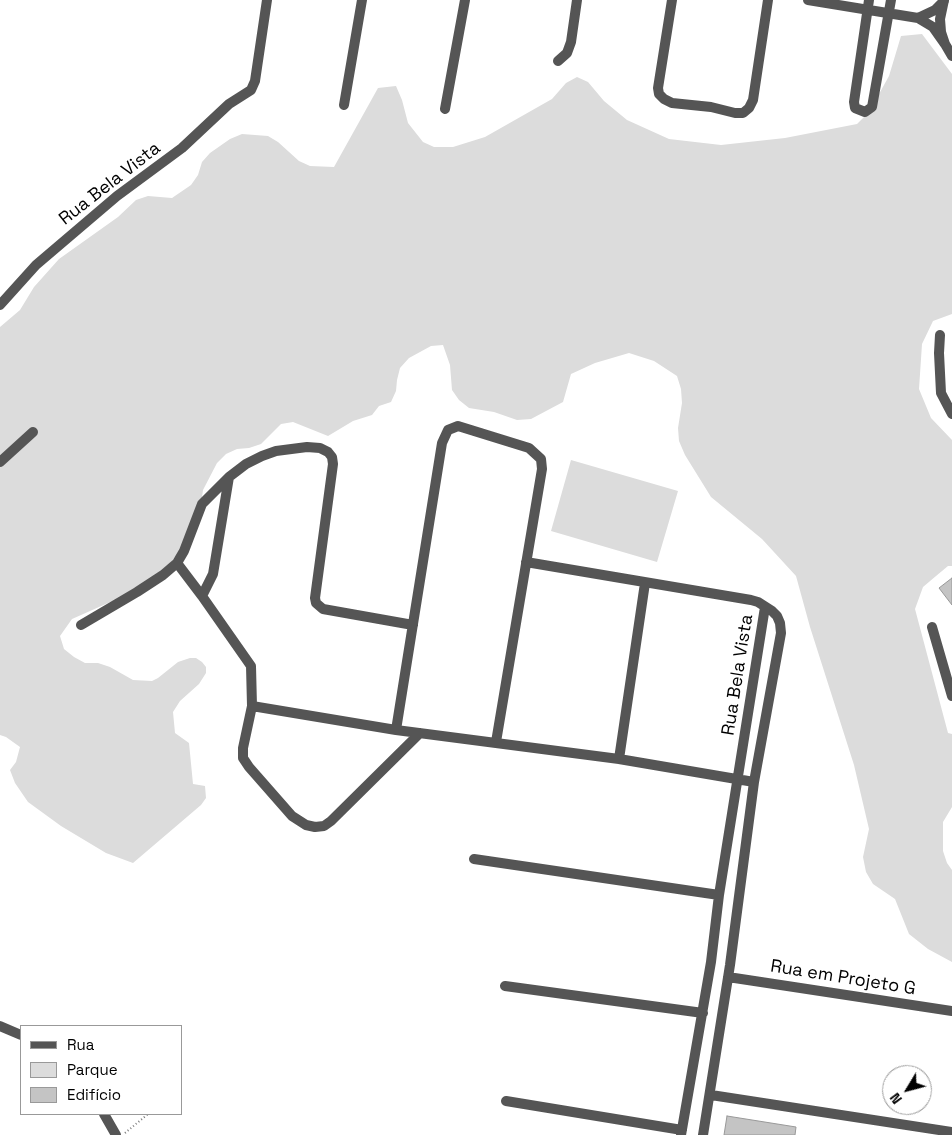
<!DOCTYPE html>
<html>
<head>
<meta charset="utf-8">
<style>
	body { margin:0 }
	#map { position:relative; width:952px; height:1135px; overflow:hidden; background:#fff; font-family:"Space Grotesk",sans-serif }
	canvas { display:block }
	.legend { position:absolute; left:20px; top:1025px; width:162px; height:90px; box-sizing:border-box; background:#fff; border:1px solid #999; margin:0; padding:6px 9px; list-style:none; font-size:15px; color:#000 }
	.legend li { display:flex; align-items:center; gap:10px; height:25px }
	.legend b { width:25px; border:1px solid #999 }
	.north { position:absolute; left:882px; top:1065px; width:50px; height:50px; box-sizing:border-box; background:#fff; border:1px solid #999; border-radius:50%; rotate:233deg; font-size:14px; font-weight:700; line-height:20px; text-align:center; color:#000 }
	.north::after { content:''; display:block; margin:auto; width:18px; height:22px; background:#000; clip-path:polygon(50% 0,100% 100%,50% 72%,0 100%) }
</style>
</head>
<body>
<div id="map">
<canvas width="952" height="1135"></canvas>
<ul class="legend">
<li><b style="height:6px;background:#555"></b>Rua</li>
<li><b style="height:14px;background:#dcdcdc"></b>Parque</li>
<li><b style="height:14px;background:#c4c4c4"></b>Edifício</li>
</ul>
<div class="north">N</div>
</div>
<script>
const ctx = document.querySelector('canvas').getContext('2d');
ctx.lineJoin = 'round';
function paint(path, color) {
  ctx.fillStyle = color;
  ctx.fill(path, 'evenodd');
}
function toPath(rows) {
  const path = new Path2D();
  for (const r of rows) {
    path.moveTo(r[0], r[1]);
    for (let i = 2; i < r.length; i += 2) path.lineTo(r[i], r[i + 1]);
  }
  return path;
}
function strokePath(path, color, width, dash) {
  ctx.strokeStyle = color;
  ctx.lineWidth = width;
  ctx.lineCap = dash ? 'butt' : 'round';
  ctx.setLineDash(dash || []);
  ctx.stroke(path);
}
function write(font, color, halo, rows, align = 'center') {
  ctx.font = font + ' "Space Grotesk",sans-serif';
  ctx.lineWidth = 4.5;
  ctx.setLineDash([]);
  ctx.textBaseline = 'middle';
  ctx.strokeStyle = halo;
  ctx.fillStyle = color;
  for (const [text, x, y, turn = 0] of rows) {
    ctx.save();
    ctx.translate(x, y);
    ctx.rotate((+turn || 0) * Math.PI / 180);
    ctx.textAlign = isNaN(turn) ? turn : align;
    if (halo) ctx.strokeText(text, 0, 0);
    ctx.fillText(text, 0, 0);
    ctx.restore();
  }
}
const green = toPath([
	[922,34,952,74,952,314,933,321,922,344,919,389,931,418,952,440,952,566,948,566,936,576,923,587,915,609,948,733,952,734,952,807,943,822,943,851,947,863,952,870,952,962,928,949,909,934,895,899,873,884,866,872,863,857,869,829,854,765,810,627,796,576,762,539,711,497,685,455,679,441,678,428,682,403,681,389,677,376,654,361,629,353,595,363,571,374,563,402,531,419,517,420,494,412,469,408,459,400,452,390,450,365,443,345,431,346,409,358,400,368,397,380,396,391,391,402,379,406,372,415,353,421,328,436,293,422,281,424,261,444,249,448,237,449,226,454,217,463,203,490,201,504,189,540,171,562,146,583,126,595,72,619,60,636,64,649,74,657,85,663,98,663,110,667,133,680,152,681,158,678,178,662,190,658,196,658,202,662,206,667,206,673,199,684,180,701,173,712,175,733,189,743,193,784,205,786,206,798,201,805,133,863,106,853,61,826,28,802,15,783,10,770,16,762,20,747,6,737,0,735,0,327,20,310,34,287,59,259,118,217,136,200,148,196,172,198,191,185,198,175,202,162,210,153,230,139,242,134,268,136,278,142,299,161,310,166,334,167,378,88,396,86,402,100,408,123,423,142,434,147,453,147,485,137,552,99,566,83,577,77,588,82,604,101,627,120,669,139,721,145,785,138,857,124,869,112,889,76,901,36],
	[571,460,678,491,657,562,551,531]
]);
const building = toPath([
	[952,578,952,605,939,588,952,578],
	[727,1116,796,1127,795,1135,724,1135,727,1116]
]);
const path = toPath([
	[125,1133,148,1114]
]);
const street = toPath([
	[672,0,658,88,659,94,664,99,672,103,711,107,735,113,743,113,749,108,753,100,768,0],
	[808,0,918,18,933,27,945,44],
	[869,0,854,102,855,108,865,112,872,107,891,0],
	[944,0,940,19,941,32,945,44,952,56],
	[918,18,935,10,944,1],
	[558,61,567,53,571,42,577,0],
	[344,105,362,0],
	[445,109,465,0],
	[0,305,36,265,117,196,182,148,229,104,251,90,255,81,267,0],
	[940,335,939,353,941,393,952,414],
	[0,462,33,432],
	[526,562,751,600,758,602,772,611,777,616,780,623,781,633,754,782,730,965,703,1135],
	[177,563,202,596,251,666,252,706,243,748,243,758,249,767,292,816,306,825,315,827,324,826,331,821,420,733],
	[202,596,213,574,229,477],
	[81,625,137,592,163,575,177,563,184,551,202,504,229,477,246,464,262,456,276,451,307,447,320,448,328,452,332,457,333,464,315,598,316,603,323,609,413,625],
	[932,627,952,696],
	[252,706,396,730,619,759,754,782],
	[396,730,442,443,448,430,458,426,529,448,541,459,542,469,496,742],
	[619,759,645,583],
	[474,859,719,895],
	[728,977,952,1011],
	[505,986,703,1013],
	[0,1026,21,1035],
	[711,1095,952,1132],
	[506,1101,682,1130],
	[104,1114,116,1135],
	[681,1135,711,962,719,895,765,607]
]);
const streetNames = [
	["Rua Bela Vista",110,184,-38],
	["Rua Bela Vista",738,675,-81],
	["Rua em Projeto G",843,978,9]
];
paint(green, '#dcdcdc');
paint(building, '#c4c4c4');
strokePath(building, '#999', 1);
strokePath(path, '#777', 2, [1, 2.5]);
strokePath(street, '#555', 10);
write('18px', '#000', '#fff', streetNames);
</script>
</body>
</html>
